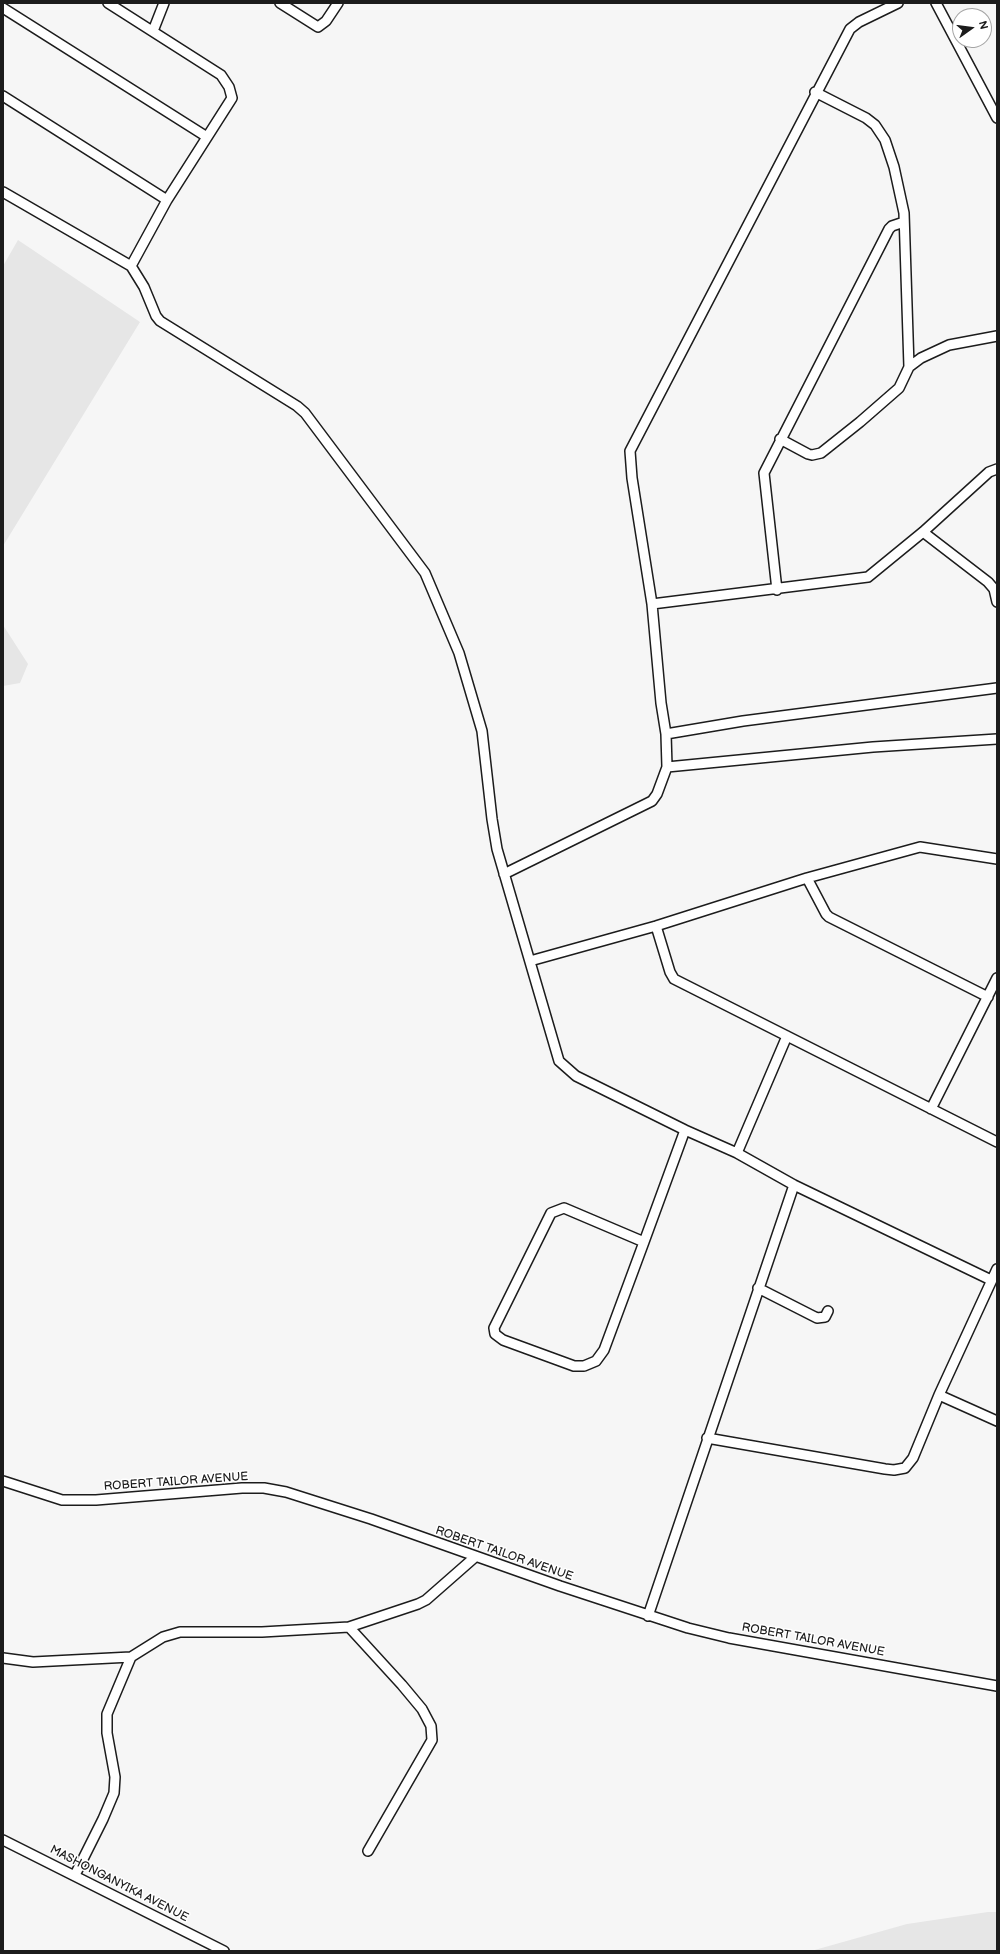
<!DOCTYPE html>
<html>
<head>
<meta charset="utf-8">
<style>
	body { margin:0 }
	#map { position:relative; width:1000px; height:1954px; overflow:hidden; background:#f6f6f6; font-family:"Balsamiq Sans",sans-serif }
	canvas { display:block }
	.frame { position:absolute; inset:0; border:4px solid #1c1c1c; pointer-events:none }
	.north { position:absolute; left:952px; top:8px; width:40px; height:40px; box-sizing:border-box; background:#fff; border:1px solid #a4a4a4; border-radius:50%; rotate:76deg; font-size:11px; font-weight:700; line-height:16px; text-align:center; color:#1c1c1c }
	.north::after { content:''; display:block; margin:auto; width:14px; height:18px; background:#1c1c1c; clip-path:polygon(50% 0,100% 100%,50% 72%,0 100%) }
</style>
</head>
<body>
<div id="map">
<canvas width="1000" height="1954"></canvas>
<div class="frame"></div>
<div class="north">N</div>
</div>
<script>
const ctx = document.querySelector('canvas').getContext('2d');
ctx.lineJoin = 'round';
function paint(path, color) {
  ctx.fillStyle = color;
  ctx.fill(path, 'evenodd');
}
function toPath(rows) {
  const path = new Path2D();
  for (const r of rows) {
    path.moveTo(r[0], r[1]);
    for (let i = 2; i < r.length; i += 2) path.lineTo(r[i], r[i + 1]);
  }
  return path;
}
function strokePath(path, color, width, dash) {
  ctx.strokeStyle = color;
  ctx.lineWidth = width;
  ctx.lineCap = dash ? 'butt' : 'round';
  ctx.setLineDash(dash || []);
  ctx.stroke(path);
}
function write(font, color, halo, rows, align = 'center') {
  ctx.font = font + ' "Balsamiq Sans",sans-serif';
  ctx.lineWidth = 3;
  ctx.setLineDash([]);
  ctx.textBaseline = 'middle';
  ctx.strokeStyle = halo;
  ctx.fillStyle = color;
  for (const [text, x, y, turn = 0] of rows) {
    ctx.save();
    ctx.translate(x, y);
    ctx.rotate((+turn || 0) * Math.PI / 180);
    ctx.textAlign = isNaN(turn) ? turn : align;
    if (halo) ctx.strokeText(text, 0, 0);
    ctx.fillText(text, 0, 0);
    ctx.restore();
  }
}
const built = toPath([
	[18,240,140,322,3,546,3,266],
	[3,625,28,664,20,683,3,686],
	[988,1912,997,1912,997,1951,811,1951,907,1924]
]);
const street = toPath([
	[280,3,318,27,326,21,338,3],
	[936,3,997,118],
	[3,8,207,137],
	[153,31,164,3],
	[3,96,167,200],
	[3,192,131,266,167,200,232,98,229,87,221,75,108,3],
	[131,266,144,287,156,316,160,321,297,406,305,413,425,573,459,653,482,731,492,819,497,849,559,1061,576,1076,685,1130,737,1153,794,1185,991,1280],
	[909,367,921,358,949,345,997,336],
	[780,439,808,454,812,455,821,453,860,422,899,388,909,367,904,213,894,167,885,140,875,125,866,118,815,92],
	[923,532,988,582,994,589,997,602],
	[777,590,764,473,889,229,892,226,904,222],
	[652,604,868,577,923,532,989,472,997,469],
	[666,734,743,721,997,688],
	[667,767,873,747,997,739],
	[504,874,652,801,657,794,667,767,666,734,661,703,652,604,632,478,630,451,850,29,859,22,898,3],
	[807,878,826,914,829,917,988,997],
	[656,926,670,972,674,979,997,1142],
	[530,961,656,926,807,878,920,847,997,859],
	[931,1109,997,978],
	[737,1153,787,1036],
	[644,1242,564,1208,551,1213,494,1328,495,1334,503,1340,574,1366,584,1366,596,1361,604,1350,644,1242,685,1130],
	[758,1288,817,1318,825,1317,828,1311],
	[939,1395,997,1421],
	[707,1438,885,1469,894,1470,905,1468,913,1458,939,1395,997,1269],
	[3,1481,62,1500,96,1500,242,1488,264,1488,286,1492,371,1519,560,1586,688,1628,729,1638,997,1686],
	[648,1616,794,1185],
	[349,1627,402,1685,422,1709,431,1726,432,1740,368,1851],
	[3,1658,33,1662,131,1657,163,1637,180,1632,262,1632,349,1627,418,1604,426,1600,475,1557],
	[3,1840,224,1951],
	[75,1875,103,1819,114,1793,115,1777,107,1733,107,1714,131,1657]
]);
const streetNames = [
	["ROBERT TAILOR AVENUE",176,1482,-4],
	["ROBERT TAILOR AVENUE",504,1554,19],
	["ROBERT TAILOR AVENUE",813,1640,10],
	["MASHONGANYIKA AVENUE",119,1884,27]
];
paint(built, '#e6e6e6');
strokePath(street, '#1c1c1c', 12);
strokePath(street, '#fff', 9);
write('12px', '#1c1c1c', '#fff', streetNames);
</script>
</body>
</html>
